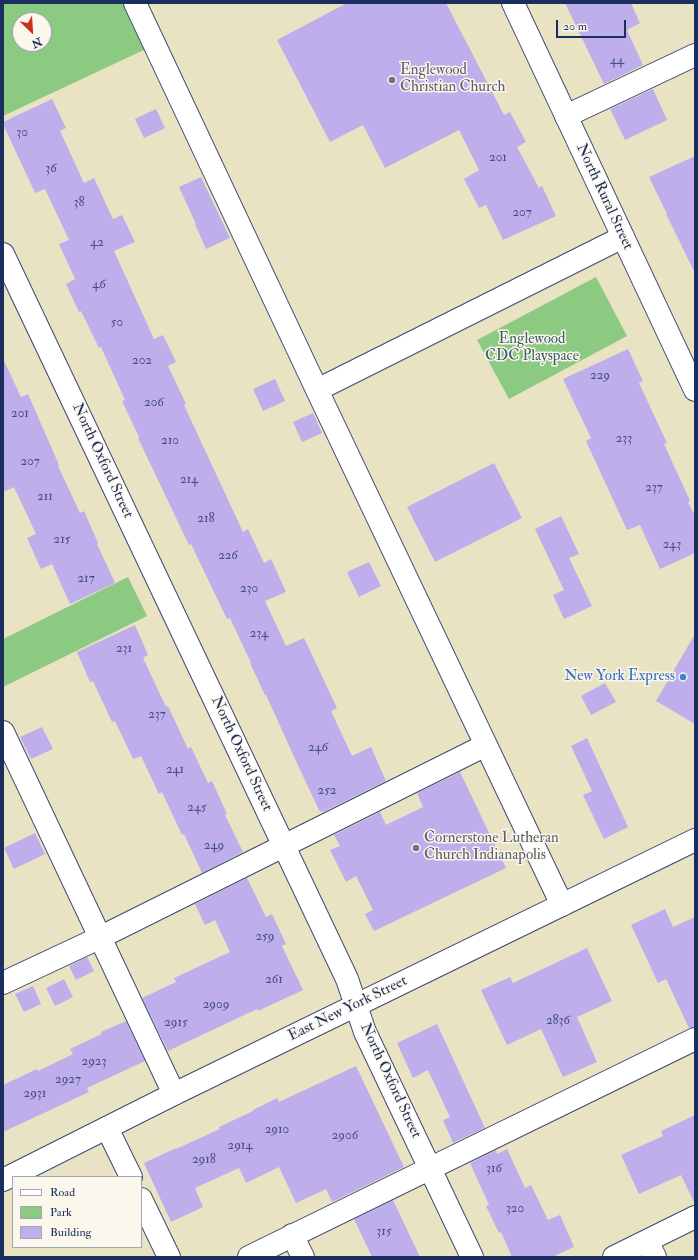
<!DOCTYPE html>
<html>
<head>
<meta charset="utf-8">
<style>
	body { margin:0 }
	#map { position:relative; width:698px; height:1260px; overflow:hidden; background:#e9e3c3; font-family:"IM FELL Double Pica",serif }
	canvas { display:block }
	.frame { position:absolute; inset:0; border:4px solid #1b2f5e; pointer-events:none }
	.legend { position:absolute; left:12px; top:1176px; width:130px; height:72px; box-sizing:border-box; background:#fbf7ec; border:1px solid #a1a7b3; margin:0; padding:5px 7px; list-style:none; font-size:12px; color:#1b2f5e }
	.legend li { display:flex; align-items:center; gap:8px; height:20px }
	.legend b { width:20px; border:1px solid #a1a7b3 }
	.north { position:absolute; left:12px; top:12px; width:40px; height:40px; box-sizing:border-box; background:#fbf7ec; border:1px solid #a1a7b3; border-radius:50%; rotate:155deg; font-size:11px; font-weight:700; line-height:16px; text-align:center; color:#1b2f5e }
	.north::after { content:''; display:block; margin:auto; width:14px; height:18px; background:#c8321e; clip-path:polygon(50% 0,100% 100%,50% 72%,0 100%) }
	.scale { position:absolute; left:556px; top:20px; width:70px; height:18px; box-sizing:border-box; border:2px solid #1b2f5e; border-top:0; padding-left:5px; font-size:12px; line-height:14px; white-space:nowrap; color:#1b2f5e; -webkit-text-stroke:3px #fbf7ec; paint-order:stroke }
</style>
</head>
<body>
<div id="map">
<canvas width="698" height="1260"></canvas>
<div class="frame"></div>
<ul class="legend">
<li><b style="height:5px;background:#fff"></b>Road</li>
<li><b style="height:11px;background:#8bca80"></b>Park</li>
<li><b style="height:11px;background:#beaeec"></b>Building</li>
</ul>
<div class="north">N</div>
<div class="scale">20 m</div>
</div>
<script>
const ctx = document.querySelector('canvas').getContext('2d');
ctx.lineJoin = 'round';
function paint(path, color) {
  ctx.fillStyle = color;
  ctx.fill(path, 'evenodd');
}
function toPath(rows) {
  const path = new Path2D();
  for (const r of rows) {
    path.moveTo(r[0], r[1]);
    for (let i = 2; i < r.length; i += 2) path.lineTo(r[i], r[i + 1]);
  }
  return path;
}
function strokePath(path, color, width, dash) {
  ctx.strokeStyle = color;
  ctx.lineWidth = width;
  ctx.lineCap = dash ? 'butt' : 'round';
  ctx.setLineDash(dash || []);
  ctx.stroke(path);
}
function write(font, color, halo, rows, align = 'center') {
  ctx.font = font + ' "IM FELL Double Pica",serif';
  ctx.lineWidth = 3;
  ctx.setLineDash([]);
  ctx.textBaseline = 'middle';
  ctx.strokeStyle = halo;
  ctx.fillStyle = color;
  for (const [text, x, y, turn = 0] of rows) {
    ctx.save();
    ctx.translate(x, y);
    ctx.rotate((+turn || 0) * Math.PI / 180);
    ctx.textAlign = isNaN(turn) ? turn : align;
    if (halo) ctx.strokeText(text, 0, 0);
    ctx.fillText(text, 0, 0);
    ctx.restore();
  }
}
const green = toPath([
	[3,3,128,3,148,48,3,116],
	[20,20,44,20,44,44,20,44],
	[596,277,627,336,509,399,477,340],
	[128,577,147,616,3,687,3,639]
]);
const building = toPath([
	[347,3,446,3,504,115,510,112,526,142,517,147,539,188,542,186,556,216,503,240,486,205,479,208,464,179,479,170,459,130,385,168,363,125,330,142,277,40],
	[565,3,631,3,640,23,627,30,643,65,604,84],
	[653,89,667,120,625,140,610,109],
	[52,99,66,128,60,131,84,183,94,178,113,219,122,215,135,242,114,251,154,339,163,335,176,362,168,366,186,404,184,405,243,532,248,529,264,563,271,559,286,592,265,601,286,646,304,638,337,708,331,711,352,756,371,747,386,781,323,812,323,811,320,812,302,774,266,695,265,695,250,663,251,663,230,618,227,619,191,544,189,545,138,438,139,437,122,401,125,400,101,347,99,348,81,311,79,312,66,284,75,279,59,244,69,240,45,189,35,193,3,124,3,122],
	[156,109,165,128,144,138,135,119],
	[695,156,695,273,666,214,667,214,649,177],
	[201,177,230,238,206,249,195,224,196,224,179,187],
	[628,349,643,381,639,383,667,443,664,444,690,501,688,502,695,516,695,553,660,569,640,525,627,530,586,441,591,438,563,379],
	[3,359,21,397,28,394,59,465,58,466,80,513,84,511,98,543,97,544,115,583,70,604,52,564,41,569,27,538,36,534,14,487,3,492],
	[275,379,285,401,263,411,253,389],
	[313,413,322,433,302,442,293,422],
	[494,463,522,518,435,562,407,507],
	[561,516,579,554,569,558,592,606,564,619,553,595,564,590,535,529],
	[369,562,381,586,359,597,347,572],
	[135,625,148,655,143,658,166,707,168,706,188,749,191,747,208,783,212,781,227,814,225,815,243,852,202,873,184,834,182,835,162,792,159,794,141,756,133,759,115,721,112,722,93,681,90,682,77,652],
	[695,634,695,724,656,701],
	[605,683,616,702,591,715,581,696],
	[42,727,53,749,31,759,20,737],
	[587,738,628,827,604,839,583,795,592,791,571,746],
	[460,772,506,868,374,931,365,914,373,910,356,876,346,882,330,850,340,846,334,835,380,812,386,825,423,807,417,793],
	[35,833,45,854,14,869,4,848],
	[247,878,266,917,272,914,286,944,282,946,303,990,258,1011,257,1009,168,1051,142,998,176,982,174,978,230,952,215,920,205,925,195,904],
	[665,909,673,927,695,917,695,1027,689,1028,666,979,658,983,631,925],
	[587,948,612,1001,577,1017,597,1062,563,1077,541,1029,507,1045,481,990,510,977,513,983],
	[87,957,94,971,76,980,69,966],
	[64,979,73,997,55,1006,46,988],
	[33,986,41,1004,24,1012,15,994],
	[126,1021,145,1061,87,1088,89,1092,3,1132,3,1085,37,1069,38,1071,73,1054,70,1049,102,1034,101,1032],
	[437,1024,485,1128,453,1143,443,1120,450,1117,428,1070,413,1078,397,1043],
	[356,1066,404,1167,332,1202,326,1189,296,1203,279,1167,246,1183,239,1168,195,1188,203,1207,171,1222,144,1163,176,1148,176,1149,220,1129,219,1127,253,1111,253,1110,277,1098,279,1102],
	[695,1115,695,1204,681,1175,639,1194,621,1155,663,1136,661,1131],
	[507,1149,525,1188,531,1185,548,1220,560,1215,574,1247,552,1257,512,1257,501,1232,499,1233,486,1206,489,1205,470,1163,496,1150,497,1154],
	[393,1200,420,1257,372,1257,354,1219]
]);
const minor = toPath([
	[135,3,317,390,562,905],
	[566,116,695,55],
	[3,254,347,979,365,1032,472,1257],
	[317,390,623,237],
	[3,732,174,1094],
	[3,983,99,938,486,745],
	[107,1128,131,1177],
	[141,1199,169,1257],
	[292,1235,303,1257],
	[647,1241,655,1257],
	[249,1257,695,1039],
	[614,1257,695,1217]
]);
const major = toPath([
	[513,3,695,390],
	[3,1180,174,1094,695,840]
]);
const markers = [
	[392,80,4,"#6b7280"],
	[683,677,4,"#3f7fe0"],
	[416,848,4,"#6b7280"]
];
const numberNames = [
	["44",617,61],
	["30",22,133],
	["201",498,158],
	["36",51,169],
	["38",79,203],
	["207",522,213],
	["42",97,243],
	["46",99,285],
	["50",117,323],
	["202",142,361],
	["229",600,376],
	["206",154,403],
	["201",20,414],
	["233",624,439],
	["210",170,441],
	["207",30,462],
	["214",189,480],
	["237",654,488],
	["211",45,497],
	["218",206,519],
	["215",62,540],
	["243",672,545],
	["226",228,556],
	["217",86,579],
	["230",249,589],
	["234",259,634],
	["231",124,649],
	["237",157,715],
	["246",318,748],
	["241",175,770],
	["252",327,791],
	["245",197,808],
	["249",214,846],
	["259",265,937],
	["261",274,980],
	["2909",216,1005],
	["2836",558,1021],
	["2915",176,1023],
	["2923",94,1062],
	["2927",68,1080],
	["2931",35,1094],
	["2910",277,1130],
	["2906",345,1136],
	["2914",240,1146],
	["2918",204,1160],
	["316",494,1169],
	["320",515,1209],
	["315",384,1232]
];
const worshipNames = [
	["Englewood",400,71],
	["Christian Church",400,88],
	["Cornerstone Lutheran",424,839],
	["Church Indianapolis",424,856]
];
const streetNames = [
	["North Rural Street",604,197,65],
	["North Oxford Street",102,461,65],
	["North Oxford Street",241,754,65],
	["East New York Street",348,1009,-26],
	["North Oxford Street",390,1081,65]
];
const parkNames = [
	["Englewood",532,340],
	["CDC Playspace",532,357]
];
const shopNames = [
	["New York Express",675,677]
];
paint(green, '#8bca80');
paint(building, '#beaeec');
strokePath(minor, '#3a4a6d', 24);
strokePath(major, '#3a4a6d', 24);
strokePath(minor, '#fff', 22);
strokePath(major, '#fff', 22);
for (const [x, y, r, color] of markers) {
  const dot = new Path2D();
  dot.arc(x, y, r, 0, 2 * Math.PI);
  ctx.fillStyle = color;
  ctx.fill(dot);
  strokePath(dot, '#fbf7ec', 1.5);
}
write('13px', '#444f82', null, numberNames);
write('15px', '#5b616d', '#fbf7ec', worshipNames, 'left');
write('15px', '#1b2f5e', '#fbf7ec', streetNames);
write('15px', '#3d5e68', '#fbf7ec', parkNames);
write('15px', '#366cbe', '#fbf7ec', shopNames, 'right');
</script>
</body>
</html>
